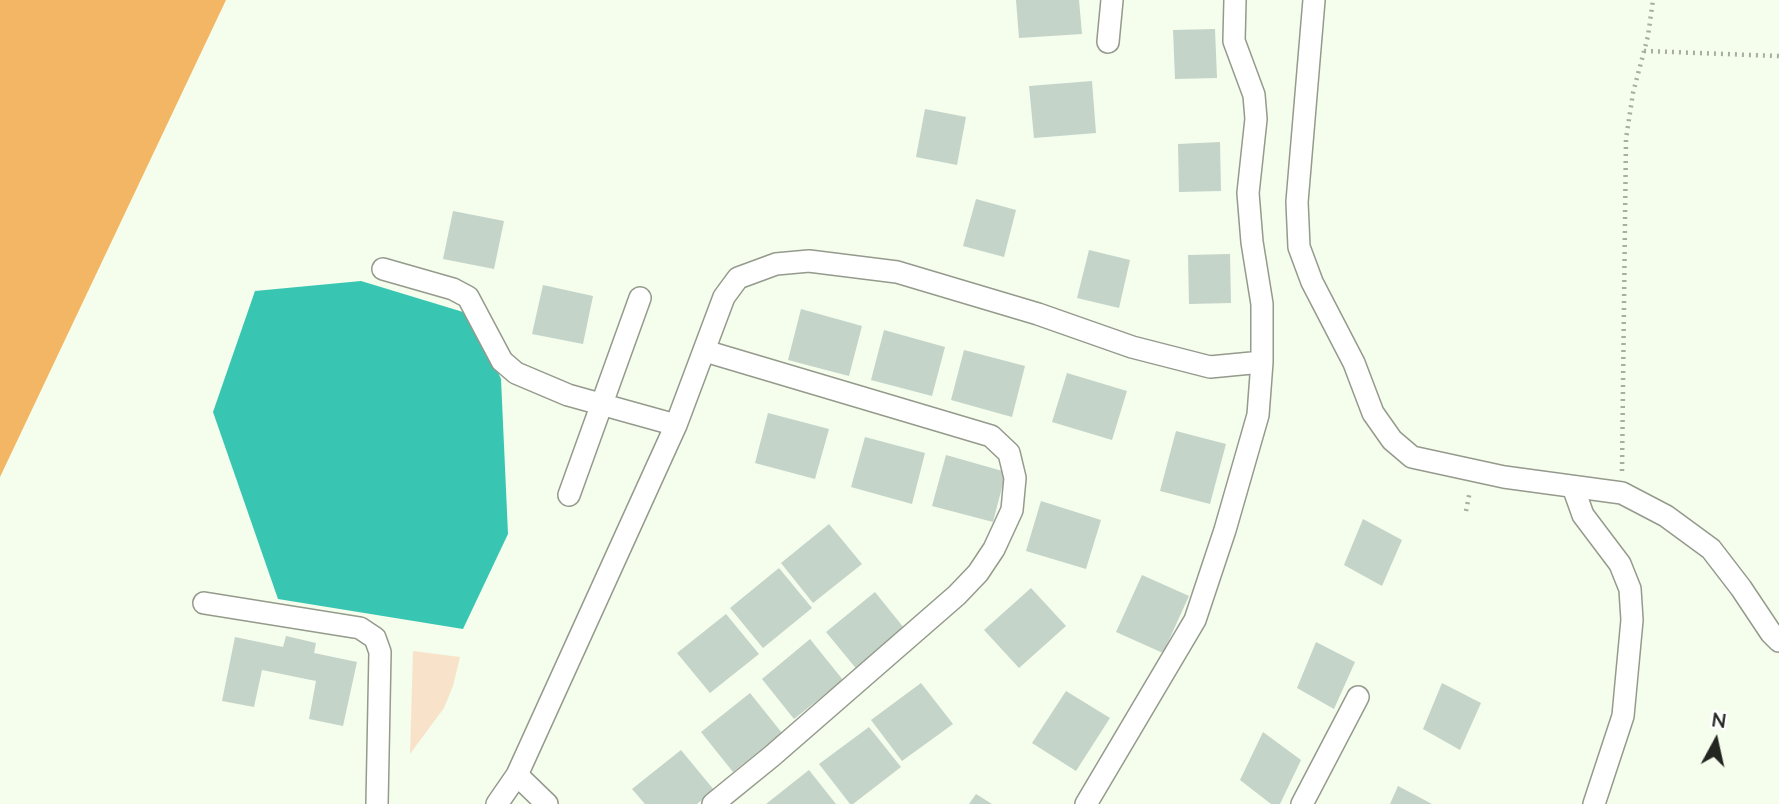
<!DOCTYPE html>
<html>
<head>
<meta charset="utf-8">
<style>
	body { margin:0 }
	#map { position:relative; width:1779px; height:804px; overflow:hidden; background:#f5fded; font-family:Lato,sans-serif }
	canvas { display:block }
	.north { position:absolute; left:1681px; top:706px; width:70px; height:70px; -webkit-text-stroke:5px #fff; paint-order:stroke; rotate:8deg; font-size:19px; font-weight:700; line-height:28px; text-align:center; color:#232620 }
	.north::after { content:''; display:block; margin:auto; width:24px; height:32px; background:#232620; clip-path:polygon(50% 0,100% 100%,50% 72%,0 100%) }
</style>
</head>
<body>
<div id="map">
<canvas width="1779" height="804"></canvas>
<div class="north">N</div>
</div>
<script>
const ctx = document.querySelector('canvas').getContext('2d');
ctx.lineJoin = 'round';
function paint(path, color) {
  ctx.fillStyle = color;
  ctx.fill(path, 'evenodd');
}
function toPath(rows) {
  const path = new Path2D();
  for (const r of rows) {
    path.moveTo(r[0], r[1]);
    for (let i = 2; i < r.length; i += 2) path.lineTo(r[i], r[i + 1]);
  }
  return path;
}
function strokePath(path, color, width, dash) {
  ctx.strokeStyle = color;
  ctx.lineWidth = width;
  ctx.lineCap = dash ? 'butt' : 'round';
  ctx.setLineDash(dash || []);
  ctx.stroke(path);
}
const green = toPath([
	[413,651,460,657,453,686,444,708,410,754]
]);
const forest = toPath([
	[0,0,226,0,0,477]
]);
const water = toPath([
	[361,281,473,315,501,379,508,534,463,629,278,599,213,412,255,291]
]);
const building = toPath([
	[1016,0,1079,0,1082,34,1019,38],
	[1215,29,1217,78,1175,79,1173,30],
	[1092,81,1096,133,1034,138,1029,86],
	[925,109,966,117,957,165,916,157],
	[1220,142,1221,191,1179,192,1178,144],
	[976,199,1016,210,1004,257,963,246],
	[453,211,504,221,494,269,443,259],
	[1089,250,1130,260,1119,308,1077,298],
	[1230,254,1231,303,1189,304,1188,255],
	[543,285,593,296,583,344,532,334],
	[801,309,862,326,849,376,788,360],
	[884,330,945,347,932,396,871,380],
	[964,350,1025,366,1012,417,951,400],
	[1067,373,1127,391,1112,440,1052,422],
	[768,413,829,429,815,479,755,463],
	[1176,431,1226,444,1210,504,1160,491],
	[865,437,925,453,912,504,851,487],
	[946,455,1006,472,993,522,932,506],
	[1041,501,1101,520,1086,569,1026,551],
	[1363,519,1402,540,1382,586,1344,565],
	[829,524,862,564,813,603,781,563],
	[779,568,812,608,763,648,730,608],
	[1142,575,1189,596,1163,653,1116,632],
	[1031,588,1066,626,1019,668,984,630],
	[875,592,908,633,859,672,826,632],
	[726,614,759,654,710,693,677,653],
	[286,636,316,643,314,653,357,662,343,726,309,719,316,681,262,670,254,707,222,701,235,637,283,647],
	[810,639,843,680,794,719,762,679],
	[1316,642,1355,662,1334,709,1297,688],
	[921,683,953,724,902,761,871,720],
	[1442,683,1481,703,1460,750,1423,729],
	[1066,691,1110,718,1076,771,1032,743],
	[750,693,782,733,733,772,701,732],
	[869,727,901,767,853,804,850,804,819,764],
	[1263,732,1301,760,1280,804,1271,804,1240,780],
	[681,750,714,790,697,804,645,804,632,789],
	[809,770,836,804,766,804],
	[1398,786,1432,804,1390,804],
	[976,794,992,804,969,804]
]);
const path = toPath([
	[1644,51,1779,56],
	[1622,471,1626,139,1633,93,1648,36,1653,0],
	[1466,511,1470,491]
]);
const street = toPath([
	[1314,0,1297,202,1299,247,1312,282,1354,363,1373,413,1392,440,1412,457,1504,477,1622,493,1666,516,1711,549,1741,588,1771,633,1779,641],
	[1108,42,1112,0],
	[383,269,453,289,468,297,502,361,516,373,568,395,676,425],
	[705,351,991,436,1009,453,1015,478,1012,510,994,549,978,573,957,595,772,756,713,804],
	[1573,487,1583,515,1620,564,1630,589,1632,620,1623,716,1594,804],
	[569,495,640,298],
	[204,603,360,628,375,638,380,652,377,804],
	[517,775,547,804],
	[497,804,517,775,676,425,724,297,738,278,776,264,809,261,897,272,1038,314,1132,347,1210,367,1262,362],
	[1086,804,1195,620,1225,530,1258,415,1262,362,1262,304,1252,242,1248,193,1256,119,1254,95,1234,41,1235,0],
	[1302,804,1358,697]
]);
paint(green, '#f8e3ca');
paint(forest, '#f3b665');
paint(water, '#38c6b2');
paint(building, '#c4d4c9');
strokePath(street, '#949a8c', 24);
strokePath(path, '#a7ada1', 4.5, [2, 5]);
strokePath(street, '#fff', 21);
</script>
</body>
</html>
